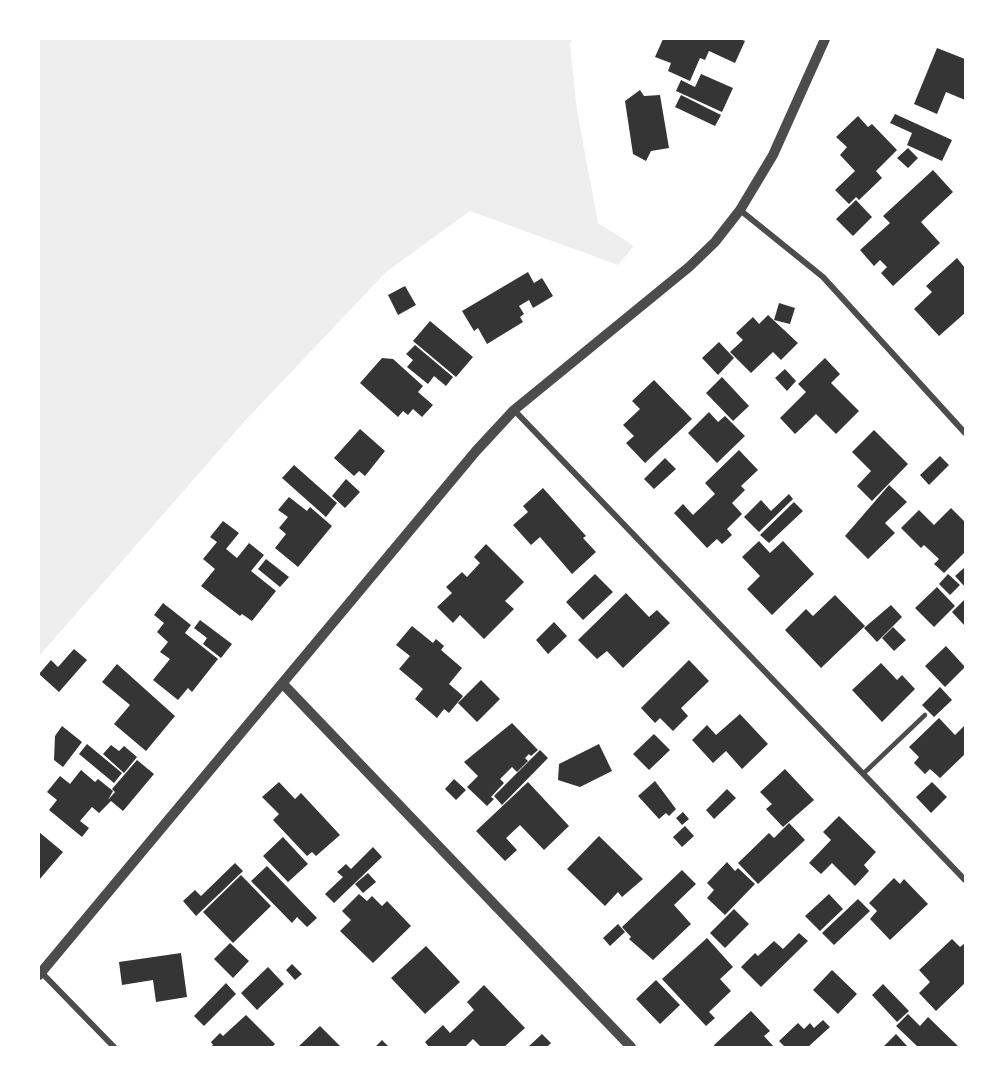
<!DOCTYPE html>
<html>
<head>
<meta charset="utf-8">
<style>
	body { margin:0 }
	#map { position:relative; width:1004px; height:1086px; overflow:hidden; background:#fff; font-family:"Noto Sans",sans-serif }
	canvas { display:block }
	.frame { position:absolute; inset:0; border:40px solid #fff; pointer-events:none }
</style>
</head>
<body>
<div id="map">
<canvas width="1004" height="1086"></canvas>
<div class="frame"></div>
</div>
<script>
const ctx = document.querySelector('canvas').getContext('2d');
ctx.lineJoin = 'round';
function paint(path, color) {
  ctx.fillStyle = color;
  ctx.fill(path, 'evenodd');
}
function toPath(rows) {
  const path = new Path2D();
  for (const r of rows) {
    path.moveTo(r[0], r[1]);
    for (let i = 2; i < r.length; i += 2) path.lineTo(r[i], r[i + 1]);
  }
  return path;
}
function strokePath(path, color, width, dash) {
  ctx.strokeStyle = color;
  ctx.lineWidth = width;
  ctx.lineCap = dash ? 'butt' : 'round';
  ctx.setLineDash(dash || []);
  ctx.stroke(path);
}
const green = toPath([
	[39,39,572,39,570,44,577,111,598,223,634,246,618,265,470,211,386,272,243,423,39,656]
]);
const building = toPath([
	[663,39,740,39,745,41,735,63,709,51,705,60,700,58,690,81,668,71,671,63,655,57],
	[937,48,965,59,965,100,946,92,937,114,914,104],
	[701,74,733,88,722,112,676,91,681,80,695,87],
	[640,90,644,96,660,95,669,148,651,151,646,161,633,154,625,101],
	[681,95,721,115,715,126,675,107],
	[895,114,952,140,942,161,907,145,912,133,890,123],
	[858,116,868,127,872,124,897,150,876,171,882,178,859,200,856,197,849,204,835,190,855,171,840,155,847,147,836,137],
	[908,148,918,158,908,168,897,158],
	[933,170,953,192,921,222,940,243,893,286,881,273,887,267,880,260,874,266,860,250,890,223,883,216],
	[856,200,872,217,853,236,836,219],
	[957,258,965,268,965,313,939,336,914,309,932,292,926,286],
	[528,272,534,283,542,278,553,296,533,308,529,300,519,306,524,314,520,317,523,322,487,344,478,328,474,331,462,311],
	[405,286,416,305,398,315,388,295],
	[779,303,795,308,790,324,774,320],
	[768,315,798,343,781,360,773,352,751,373,730,352,743,340,736,333,753,317,759,324],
	[430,321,473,357,456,377,413,341],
	[719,342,734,358,718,375,702,358],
	[415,345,453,377,446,386,434,376,428,384,407,367,413,360,406,354],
	[382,358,393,359,423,386,418,392,433,405,422,417,413,409,408,415,403,411,398,417,360,383],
	[825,358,840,374,831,383,859,411,836,434,816,414,795,434,780,418,806,392,798,384],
	[785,369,796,381,787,391,775,378],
	[722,377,749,406,733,421,706,393],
	[654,380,692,419,645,463,626,443,634,436,623,425,640,409,632,401],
	[709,412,718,422,725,416,745,436,717,463,688,433],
	[360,429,385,451,365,476,359,471,354,476,334,458],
	[874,430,908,464,872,501,857,486,871,471,852,452],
	[739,450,758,470,741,486,745,490,732,503,742,514,727,529,732,535,722,544,717,539,707,548,674,513,683,504,693,515,715,494,705,483],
	[940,456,949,465,929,485,920,475],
	[665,458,676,469,654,489,644,479],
	[294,465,337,503,326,517,282,478],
	[346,479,360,492,345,508,332,496],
	[889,485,907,502,885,523,895,533,868,559,845,536],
	[543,488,586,536,583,538,596,552,572,574,540,537,531,545,513,525,528,512,523,506],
	[789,494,793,499,759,532,744,517,761,500,771,511],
	[289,497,307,511,310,507,332,526,298,567,275,548,286,534,279,528,288,517,278,510],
	[794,502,803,511,769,543,760,535],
	[951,508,965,522,965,552,944,573,934,564,939,559,924,545,921,548,901,528,919,510,934,525],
	[223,521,239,533,226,549,237,558,249,543,264,555,251,571,276,591,252,621,242,614,240,616,201,586,215,569,203,559,217,542,210,537],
	[759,541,770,553,783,541,814,574,772,615,747,589,760,576,742,557],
	[486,544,524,582,505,601,514,609,484,639,460,615,453,623,437,607,452,593,446,587,462,572,467,577,480,563,474,557],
	[266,559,289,577,280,587,258,569],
	[965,567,965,587,955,576],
	[595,574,613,592,583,620,566,602],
	[948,574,960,585,950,595,939,584],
	[937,587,955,606,934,627,915,608],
	[626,593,649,617,657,610,670,623,623,668,607,651,597,659,578,640],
	[835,595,865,626,821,668,785,630,806,609,813,616],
	[965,599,965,626,952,612],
	[163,603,191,625,185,633,218,659,192,692,188,688,178,700,153,680,170,659,160,652,168,642,157,632,164,623,154,615],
	[891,605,902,617,877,642,864,628],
	[200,620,232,644,221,658,203,644,207,638,194,628],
	[554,622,567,636,548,654,536,640],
	[412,626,433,643,436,639,444,646,441,650,462,668,449,684,463,696,449,713,444,709,437,718,415,699,423,689,399,669,410,656,396,645],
	[893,627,906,640,894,651,882,638],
	[946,646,965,667,945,687,925,666],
	[74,649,87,660,59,692,39,674,51,660,58,667],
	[689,660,709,681,681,708,688,716,673,731,660,718,655,723,641,708],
	[881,663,897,680,902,675,915,689,882,722,852,690],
	[117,664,175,716,146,751,114,724,130,705,102,682],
	[481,680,500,699,477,722,458,703],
	[940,687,952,700,934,717,922,705],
	[740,714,768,744,742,769,726,751,713,763,692,740,707,725,716,735],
	[939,718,955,735,965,725,965,754,940,778,930,769,925,774,914,763,919,757,909,747],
	[512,723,538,750,531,756,529,754,525,758,528,761,517,772,512,767,500,779,504,783,491,797,494,799,487,806,467,787,478,776,464,762],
	[62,726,82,742,63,767,54,760,55,736],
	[654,734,670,750,649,770,633,754],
	[87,744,122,773,114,783,79,754],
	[599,744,612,771,580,787,558,780,559,764],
	[111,745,119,751,124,746,137,757,124,773,103,754],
	[540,750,548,758,502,805,494,796],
	[137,760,154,774,123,811,111,801,99,813,92,807,80,821,89,828,82,837,49,810,57,800,47,792,60,776,70,784,81,770,95,782,98,779,113,791,108,800,115,792,117,794,112,789],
	[785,769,814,800,783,827,766,809,772,804,760,792],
	[454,779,466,790,456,800,445,789],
	[655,781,676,809,669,816,666,813,659,819,638,796],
	[279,782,295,799,301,793,340,835,316,856,312,852,307,856,273,820,279,814,262,797],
	[528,782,569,826,544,850,520,825,506,838,517,850,505,861,476,831],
	[932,782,947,797,931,813,916,797],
	[727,789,736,798,714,819,706,810],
	[683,812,689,819,682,825,676,818],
	[839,816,876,852,864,865,869,871,855,886,832,863,821,874,809,863,831,840,823,832],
	[789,823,805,840,758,884,738,863,769,833,774,838],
	[685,826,694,836,682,847,673,837],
	[39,832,63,852,39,880],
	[599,836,643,879,622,897,618,892,605,906,567,869],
	[283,837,308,864,288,882,263,856],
	[373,847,382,857,334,903,325,894,343,877,337,872,346,864,351,869],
	[727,862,735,871,738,868,755,884,725,915,707,898,714,890,707,883],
	[235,863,243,871,196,916,183,901,195,890,201,896],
	[267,866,317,918,307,927,297,917,292,923,251,881],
	[682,870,696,884,674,905,691,924,653,960,629,939,631,937,622,927],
	[368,873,376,882,363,893,355,884],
	[241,875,271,906,233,943,203,912],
	[894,878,900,884,904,879,928,904,890,940,870,919,877,911,869,903],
	[359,894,367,901,372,896,382,906,387,901,411,926,373,963,340,931,351,920,342,911],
	[829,894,843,909,820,931,805,916],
	[858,899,870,911,834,945,822,933],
	[734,909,749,924,725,948,710,933],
	[618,924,625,932,610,946,603,938],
	[799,933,808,941,761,987,741,967,755,953,758,956,774,941,783,949],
	[707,938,733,967,720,979,731,991,709,1012,715,1018,706,1026,662,979],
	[952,939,960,947,965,943,965,983,936,1011,919,993,930,982,919,970],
	[230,943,249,961,233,978,214,959],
	[426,946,460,982,425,1014,391,978],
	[181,953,187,997,156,1002,153,980,122,985,119,962],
	[292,964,302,974,295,980,286,970],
	[268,967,284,984,257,1010,241,993],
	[832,970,857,994,838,1014,813,990],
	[656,980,680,1005,660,1024,636,999],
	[226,983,236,994,204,1026,194,1016],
	[883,984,909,1011,897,1022,872,995],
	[484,985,525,1028,504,1047,481,1047,473,1039,465,1047,429,1047,425,1042,443,1025,450,1033,474,1010,467,1002],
	[751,1011,770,1031,764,1036,774,1047,715,1047,714,1045],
	[908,1014,920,1026,928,1017,959,1047,918,1047,896,1026],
	[246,1015,275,1044,272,1047,211,1047,213,1045,211,1042,220,1033,223,1036],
	[823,1020,830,1027,808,1047,785,1047,779,1041,798,1023,804,1029,810,1023,814,1028],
	[320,1026,341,1047,298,1047],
	[542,1034,551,1043,547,1047,528,1047],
	[896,1034,908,1047,883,1047],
	[382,1040,389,1047,375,1047]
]);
const service = toPath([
	[863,774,925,715]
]);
const minor = toPath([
	[740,210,823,277,965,433],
	[514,410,965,880],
	[41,972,114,1047]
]);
const tertiary = toPath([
	[283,684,631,1047],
	[39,975,476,451,514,410,689,267,715,242,740,210,773,155,825,39]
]);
paint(green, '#eee');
paint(building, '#353535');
strokePath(service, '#4c4c4c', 4.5);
strokePath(minor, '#4c4c4c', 6);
strokePath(tertiary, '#4c4c4c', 10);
</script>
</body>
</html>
